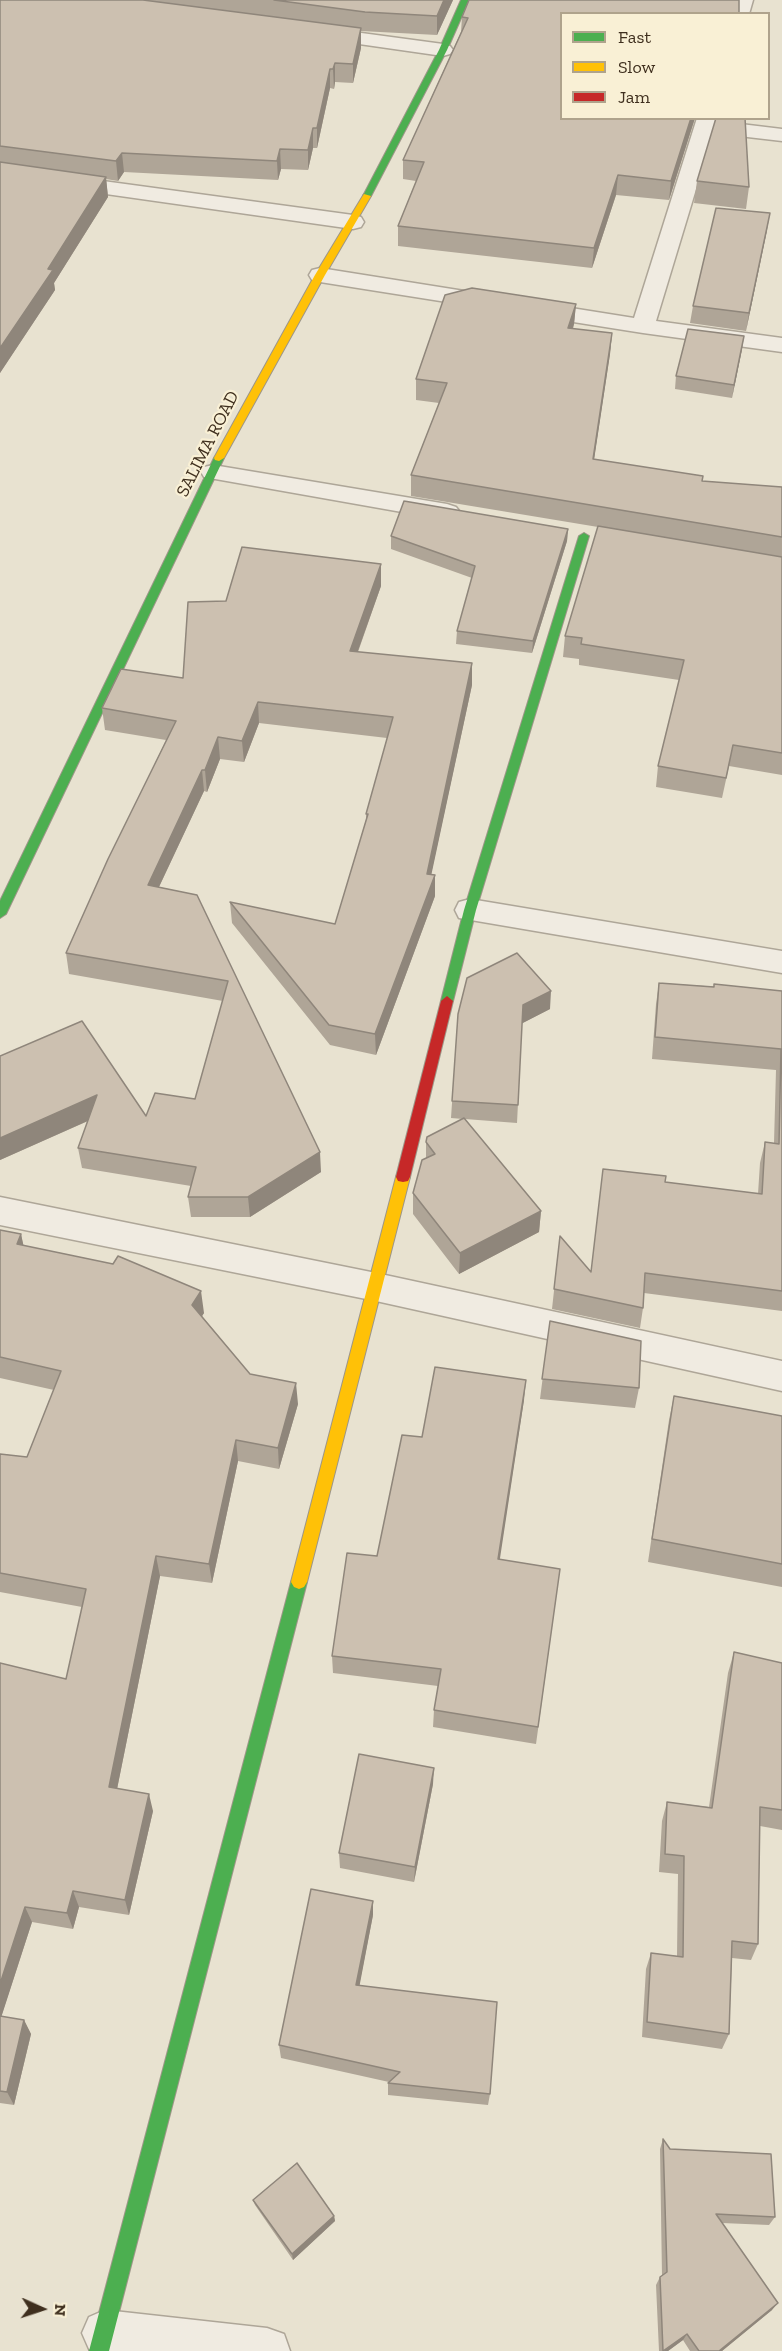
<!DOCTYPE html>
<html>
<head>
<meta charset="utf-8">
<style>
	body { margin:0 }
	#map { position:relative; width:782px; height:2351px; overflow:hidden; background:#e8e2d0; font-family:"Zilla Slab",serif }
	canvas { display:block }
	.legend { position:absolute; left:560px; top:12px; width:210px; height:108px; box-sizing:border-box; background:#f9f0d5; border:2px solid #afa38c; margin:0; padding:8px 10px; list-style:none; font-size:18px; color:#3f2f1e }
	.legend li { display:flex; align-items:center; gap:12px; height:30px }
	.legend b { width:30px; border:2px solid #afa38c }
	.north { position:absolute; left:12px; top:2279px; width:60px; height:60px; -webkit-text-stroke:4px #f9f0d5; paint-order:stroke; rotate:93deg; font-size:16px; font-weight:700; line-height:24px; text-align:center; color:#3f2f1e }
	.north::after { content:''; display:block; margin:auto; width:21px; height:27px; background:#3f2f1e; clip-path:polygon(50% 0,100% 100%,50% 72%,0 100%) }
</style>
</head>
<body>
<div id="map">
<canvas width="782" height="2351"></canvas>
<ul class="legend">
<li><b style="height:8px;background:#4caf50"></b>Fast</li>
<li><b style="height:8px;background:#ffc107"></b>Slow</li>
<li><b style="height:8px;background:#c62828"></b>Jam</li>
</ul>
<div class="north">N</div>
</div>
<script>
const ctx = document.querySelector('canvas').getContext('2d');
ctx.lineJoin = 'round';
function toPath(rows) {
  const path = new Path2D();
  for (const r of rows) {
    path.moveTo(r[0], r[1]);
    for (let i = 2; i < r.length; i += 2) path.lineTo(r[i], r[i + 1]);
  }
  return path;
}
function strokePath(path, color, width, dash) {
  ctx.strokeStyle = color;
  ctx.lineWidth = width;
  ctx.lineCap = dash ? 'butt' : 'round';
  ctx.setLineDash(dash || []);
  ctx.stroke(path);
}
function paint(path, color) {
  ctx.fillStyle = color;
  ctx.fill(path, 'evenodd');
}
function write(font, color, halo, rows, align = 'center') {
  ctx.font = font + ' "Zilla Slab",serif';
  ctx.lineWidth = 4.5;
  ctx.setLineDash([]);
  ctx.textBaseline = 'middle';
  ctx.strokeStyle = halo;
  ctx.fillStyle = color;
  for (const [text, x, y, turn = 0] of rows) {
    ctx.save();
    ctx.translate(x, y);
    ctx.rotate((+turn || 0) * Math.PI / 180);
    ctx.textAlign = isNaN(turn) ? turn : align;
    if (halo) ctx.strokeText(text, 0, 0);
    ctx.fillText(text, 0, 0);
    ctx.restore();
  }
}
const street = toPath([
	[733,0,753,0,749,14,729,14,733,0],
	[317,27,443,44,450,46,453,50,450,54,443,56,310,37,307,33,310,29,317,27],
	[697,118,717,118,716,121,782,129,782,141,713,133,656,321,782,338,782,352,643,333,320,282,312,280,309,275,312,270,320,268,634,318,697,118],
	[0,167,353,215,361,217,364,222,361,227,353,229,0,179,0,167],
	[213,465,447,504,456,507,460,512,456,517,447,520,204,477,201,472,204,467,213,465],
	[470,899,782,951,782,973,459,918,455,910,459,902,470,899],
	[0,1197,376,1273,782,1361,782,1391,376,1301,0,1225,0,1197],
	[105,2310,267,2328,284,2334,290,2351,92,2351,89,2349,82,2333,89,2317,105,2310]
]);
const fast = toPath([
	[461,0,469,0,447,50,371,196,364,198,363,196,439,50,461,0],
	[219,455,224,458,6,914,0,918,0,901,214,458,219,455],
	[584,533,589,536,476,910,453,1001,447,1006,441,1001,464,910,579,536,584,533],
	[299,1575,304,1577,307,1582,109,2351,89,2351,291,1582,294,1577,299,1575]
]);
const slow = toPath([
	[364,194,371,196,325,275,224,458,219,461,215,460,214,458,315,275,364,194],
	[403,1172,408,1173,410,1177,307,1582,304,1587,299,1589,294,1587,291,1582,396,1177,398,1173,403,1172]
]);
const jam = toPath([
	[447,996,453,1001,410,1177,408,1181,403,1182,398,1181,396,1177,441,1001,447,996]
]);
const wall = toPath([
	[0,0,453,0,437,35,361,31,361,48,353,83,335,82,334,89,330,88,317,148,313,148,308,170,281,169,278,180,124,172,118,181,106,179,108,197,54,283,55,290,0,373],
	[469,0,561,118,695,118,669,200,616,195,592,268,398,246,398,226,416,181,403,179,403,160,461,32,462,17],
	[697,181,749,187,746,209,694,203],
	[767,230,746,331,690,323,693,306],
	[576,304,574,324,573,329,612,333,610,354,594,459,703,481,782,487,782,775,729,766,722,798,656,787,658,766,679,680,579,665,579,659,563,657,565,636,598,527,411,496,411,475,439,403,416,400,416,379],
	[742,349,732,398,675,389,676,376],
	[568,529,567,541,532,653,456,644,457,631,472,578,391,549,391,536],
	[381,564,381,586,358,652,472,685,431,874,435,875,435,896,376,1055,330,1045,232,923,230,902,335,924,366,820,366,814,387,738,259,723,244,762,220,759,207,792,204,791,159,887,197,895,321,1172,250,1217,191,1217,188,1197,191,1186,82,1168,78,1148,88,1121,0,1160,0,1056,146,1116,195,1099,223,1001,69,974,66,953,166,740,105,730,102,708,183,678,226,601],
	[659,983,782,991,782,1311,644,1293,643,1308,640,1328,552,1309,560,1236,590,1272,665,1182,758,1194,760,1163,765,1142,774,1143,776,1070,652,1059,656,1004],
	[550,1009,522,1023,517,1123,465,1119,541,1211,539,1232,459,1274,413,1214,413,1193,426,1158,426,1142,463,1119,451,1118,458,1014],
	[0,1230,21,1234,23,1245,204,1313,202,1316,250,1374,298,1404,279,1469,238,1461,212,1583,160,1576,117,1789,153,1811,129,1915,79,1907,73,1929,32,1922,1,2017,24,2020,31,2034,14,2105,0,2103,0,1663,66,1679,82,1607,0,1592,0,1454,27,1457,54,1390,0,1378],
	[550,1321,639,1388,635,1408,540,1399],
	[674,1396,782,1416,782,1587,648,1562,669,1420],
	[524,1400,499,1560,560,1569,536,1744,433,1727,434,1710,438,1686,333,1673,332,1656,377,1556,422,1437],
	[734,1652,782,1663,782,1830,760,1826,758,1944,751,1960,732,1958,729,2034,722,2049,642,2037,646,1969,651,1953,677,1956,678,1874,659,1872,662,1821,667,1802,709,1807,728,1673],
	[433,1784,414,1882,340,1868,339,1853],
	[373,1915,359,1986,490,2094,488,2105,388,2095,388,2083,389,2082,281,2058,279,2045],
	[663,2139,670,2149,775,2217,769,2225,722,2223,772,2310,722,2351,690,2351,683,2340,668,2351,659,2351,656,2285,660,2277,662,2276,660,2149],
	[253,2200,334,2216,335,2221,293,2260,255,2205]
]);
const shadedWall = toPath([
	[444,0,453,0,437,35,437,16],
	[361,28,361,48,353,83,353,64],
	[335,63,335,82,334,89,333,69],
	[330,69,330,88,317,148,317,128],
	[691,118,695,118,669,200,671,181],
	[313,128,313,148,308,170,308,150],
	[280,149,281,169,278,180,277,161],
	[122,153,124,172,118,181,116,161],
	[618,175,616,195,592,268,594,248],
	[106,177,108,197,54,283,55,290,0,373,0,348,48,269],
	[770,213,767,230,746,331,749,313],
	[576,304,574,324,566,349,568,328],
	[612,333,610,354,591,480,593,459],
	[744,336,742,349,732,398,734,385],
	[568,529,567,541,532,653,533,641],
	[381,564,381,586,350,673,350,651],
	[472,663,472,685,427,895,427,874],
	[258,702,259,723,244,762,242,741],
	[218,737,220,759,207,792,205,770],
	[202,770,204,791,150,906,148,885],
	[435,875,435,896,376,1055,375,1034],
	[551,991,550,1009,521,1024,523,1005],
	[97,1095,101,1115,0,1160,0,1138],
	[320,1152,321,1172,250,1217,248,1197],
	[541,1211,539,1232,459,1274,460,1253],
	[21,1234,26,1257,17,1244],
	[201,1291,204,1313,195,1327,192,1305],
	[526,1380,524,1400,497,1578,498,1559],
	[296,1383,298,1404,279,1469,278,1448],
	[236,1440,238,1461,212,1583,209,1564],
	[156,1556,160,1576,114,1804,109,1787],
	[434,1768,433,1784,414,1882,415,1867],
	[149,1794,153,1811,129,1915,125,1900],
	[73,1891,79,1907,73,1929,67,1913],
	[373,1901,373,1915,357,1999,356,1985],
	[25,1907,32,1922,0,2021,0,1984],
	[24,2020,31,2034,14,2105,7,2092],
	[334,2216,335,2221,293,2260,292,2254],
	[778,2303,772,2310,722,2351,719,2351],
	[687,2334,683,2340,668,2351,664,2351]
]);
const building = toPath([
	[0,0,143,0,361,28,353,64,335,63,333,69,330,69,317,128,313,128,308,150,280,149,277,161,122,153,116,161,0,146,0,0],
	[274,0,444,0,437,16,365,12,274,0],
	[469,0,739,0,739,14,561,14,561,118,691,118,671,181,618,175,594,248,398,226,424,162,403,160,468,18,462,17,469,0],
	[716,118,745,118,749,187,697,181,716,118],
	[0,162,106,177,48,269,53,270,0,348,0,162],
	[716,208,770,213,749,313,693,306,716,208],
	[472,288,576,304,568,328,612,333,593,459,703,476,702,481,782,487,782,537,411,475,447,383,416,379,445,295,472,288],
	[688,329,744,336,734,385,676,376,688,329],
	[404,501,568,529,533,641,457,631,475,566,391,536,404,501],
	[598,526,782,557,782,753,733,745,726,778,658,766,684,660,581,644,582,638,565,636,598,526],
	[242,547,381,564,350,651,472,663,427,874,435,875,375,1034,329,1025,230,902,335,924,368,814,366,814,393,717,258,702,242,741,218,737,205,770,202,770,148,885,197,895,320,1152,248,1197,188,1197,196,1167,78,1148,97,1095,0,1138,0,1056,82,1021,146,1116,155,1093,195,1099,228,981,66,953,108,859,176,721,102,708,121,669,183,678,188,602,226,601,242,547],
	[517,953,551,991,523,1005,518,1105,452,1101,458,1014,467,978,517,953],
	[659,983,714,987,714,984,782,991,782,1291,645,1273,643,1308,554,1289,560,1236,591,1272,603,1169,666,1176,665,1182,762,1194,765,1142,779,1144,781,1049,655,1037,659,983],
	[464,1118,541,1211,460,1253,413,1193,422,1160,435,1154,426,1142,427,1137,464,1118],
	[0,1230,21,1234,17,1244,113,1264,118,1256,201,1291,192,1305,250,1374,296,1383,278,1448,236,1440,209,1564,156,1556,109,1787,149,1794,125,1900,73,1891,67,1913,25,1907,0,1984,0,1663,66,1679,86,1589,0,1573,0,1454,27,1457,61,1371,0,1357,0,1230],
	[550,1321,641,1341,639,1388,542,1379,550,1321],
	[435,1367,526,1380,498,1559,560,1569,538,1727,434,1710,441,1669,332,1656,347,1553,377,1556,402,1435,422,1437,435,1367],
	[674,1396,782,1416,782,1564,652,1539,674,1396],
	[734,1652,782,1663,782,1810,760,1807,758,1944,732,1941,729,2034,647,2022,651,1953,683,1957,684,1856,665,1854,667,1802,712,1808,734,1652],
	[359,1754,434,1768,415,1867,339,1853,359,1754],
	[311,1889,373,1901,356,1985,497,2002,490,2094,388,2083,400,2072,279,2045,311,1889],
	[0,2016,24,2020,7,2092,0,2091,0,2016],
	[663,2139,670,2149,771,2154,775,2217,716,2214,778,2303,719,2351,699,2351,687,2334,663,2351,660,2277,667,2272,663,2139],
	[297,2163,334,2216,292,2254,253,2200,297,2163]
]);
const farStreetnames = [
	["SALIMA ROAD",208,444,-63]
];
strokePath(street, '#aea698', 3);
strokePath(fast, '#9d9688', 2);
strokePath(slow, '#9d9688', 2);
strokePath(jam, '#9d9688', 2);
paint(street, '#f0ebe1');
paint(fast, '#4caf50');
paint(slow, '#ffc107');
paint(jam, '#c62828');
paint(wall, '#afa597');
paint(shadedWall, '#8f867b');
paint(building, '#ccc0b0');
strokePath(building, '#8f867b', 1.5);
write('18px', '#3f2f1e', '#f9f0d5', farStreetnames);
</script>
</body>
</html>
